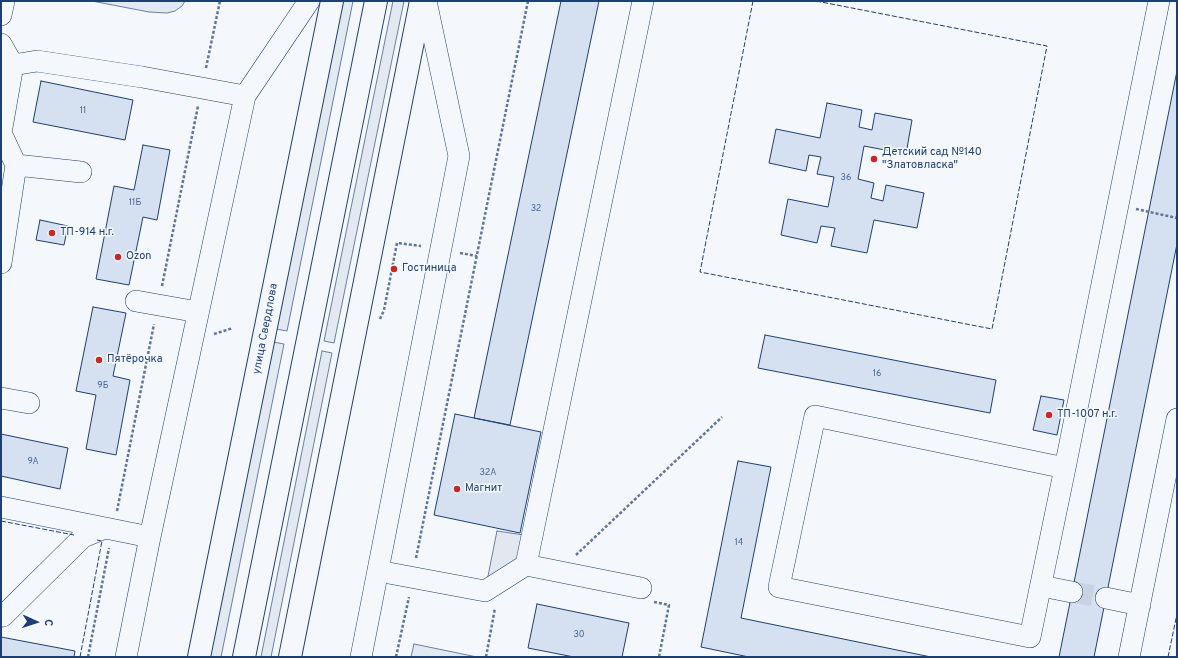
<!DOCTYPE html>
<html>
<head>
<meta charset="utf-8">
<style>
	body { margin:0 }
	#map { position:relative; width:1178px; height:658px; overflow:hidden; background:#f4f7fb; font-family:Overpass,sans-serif }
	canvas { display:block }
	.frame { position:absolute; inset:0; border:2px solid #1d3f73; pointer-events:none }
	.north { position:absolute; left:16px; top:602px; width:40px; height:40px; -webkit-text-stroke:3px #f4f7fb; paint-order:stroke; rotate:93deg; font-size:11px; font-weight:700; line-height:16px; text-align:center; color:#1d3f73 }
	.north::after { content:''; display:block; margin:auto; width:14px; height:18px; background:#1d3f73; clip-path:polygon(50% 0,100% 100%,50% 72%,0 100%) }
</style>
</head>
<body>
<div id="map">
<canvas width="1178" height="658"></canvas>
<div class="frame"></div>
<div class="north">С</div>
</div>
<script>
const ctx = document.querySelector('canvas').getContext('2d');
ctx.lineJoin = 'round';
function paint(path, color) {
  ctx.fillStyle = color;
  ctx.fill(path, 'evenodd');
}
function toPath(rows) {
  const path = new Path2D();
  for (const r of rows) {
    path.moveTo(r[0], r[1]);
    for (let i = 2; i < r.length; i += 2) path.lineTo(r[i], r[i + 1]);
  }
  return path;
}
function strokePath(path, color, width, dash) {
  ctx.strokeStyle = color;
  ctx.lineWidth = width;
  ctx.lineCap = dash ? 'butt' : 'round';
  ctx.setLineDash(dash || []);
  ctx.stroke(path);
}
function write(font, color, halo, rows, align = 'center') {
  ctx.font = font + ' Overpass,sans-serif';
  ctx.lineWidth = 3;
  ctx.setLineDash([]);
  ctx.textBaseline = 'middle';
  ctx.strokeStyle = halo;
  ctx.fillStyle = color;
  for (const [text, x, y, turn = 0] of rows) {
    ctx.save();
    ctx.translate(x, y);
    ctx.rotate((+turn || 0) * Math.PI / 180);
    ctx.textAlign = isNaN(turn) ? turn : align;
    if (halo) ctx.strokeText(text, 0, 0);
    ctx.fillText(text, 0, 0);
    ctx.restore();
  }
}
const green = toPath([
	[92,1,185,1,182,6,175,11,167,13,149,12,92,1],
	[342,1,353,1,287,331,276,329,342,1],
	[393,1,404,1,334,343,324,341,393,1],
	[273,342,284,344,221,657,209,657,273,342],
	[322,351,332,353,271,657,261,657,322,351],
	[414,644,477,657,411,657,414,644]
]);
const parking = toPath([
	[497,531,531,536,526,565,485,591,497,531]
]);
const building = toPath([
	[561,1,599,1,510,425,474,418,561,1],
	[1177,71,1177,244,1094,657,1059,657,1177,71],
	[41,81,133,100,125,140,33,122,41,81],
	[827,103,862,110,859,127,872,130,875,113,912,120,906,154,864,146,858,179,874,183,871,198,883,201,886,185,924,193,917,228,874,220,867,253,831,246,835,228,821,226,817,243,781,235,788,199,828,207,834,177,817,174,821,157,809,155,806,171,769,163,776,129,820,138,827,103],
	[143,145,170,150,157,220,143,217,129,285,96,279,114,186,134,190,143,145],
	[40,220,68,226,64,245,36,240,40,220],
	[93,307,126,313,113,376,130,380,116,455,86,449,96,395,76,391,93,307],
	[765,335,996,380,990,413,758,368,765,335],
	[1041,396,1064,400,1057,435,1033,430,1041,396],
	[455,414,541,432,520,533,434,515,455,414],
	[1,434,68,448,60,489,1,476,1,434],
	[738,461,771,467,741,618,931,657,749,657,701,647,738,461],
	[537,604,629,623,622,657,574,657,528,648,537,604],
	[1,637,75,651,74,657,1,657,1,637]
]);
const minorTunnel = toPath([
	[1072,592,1106,598]
]);
const path = toPath([
	[206,68,220,1],
	[1136,209,1177,218],
	[460,253,477,256],
	[162,286,198,106],
	[380,319,384,310,397,243,421,246],
	[214,334,233,328],
	[117,511,154,324],
	[576,555,722,417],
	[416,558,528,1],
	[654,602,669,605,659,657],
	[88,657,109,548],
	[396,657,409,597],
	[486,657,495,608]
]);
const minor = toPath([
	[1,15,4,1],
	[1,44,13,65],
	[16,165,1,133,13,65,37,61,142,77,245,96],
	[1,263,16,165,81,172],
	[136,301,198,312],
	[1,398,29,403],
	[1065,468,815,416,779,587,1030,637,1065,468,1159,1],
	[1,507,150,537],
	[526,565,641,588],
	[378,571,485,591,526,565,643,1],
	[1041,586,1072,592],
	[1106,598,1140,605],
	[1,615,3,616,83,537,105,528],
	[126,657,150,537,245,96,309,1],
	[361,657,459,156,426,1],
	[1129,657,1177,419]
]);
const major = toPath([
	[199,657,332,1],
	[244,657,376,1],
	[290,657,421,1]
]);
const fence = toPath([
	[753,1,700,272,992,329,1047,46,816,1],
	[1,521,74,535],
	[80,657,102,541,97,540],
	[1168,657,1177,614]
]);
const markers = [
	[874,159,4,"#c62828"],
	[52,233,4,"#c62828"],
	[118,257,4,"#c62828"],
	[394,269,4,"#c62828"],
	[99,360,4,"#c62828"],
	[1049,415,4,"#c62828"],
	[457,489,4,"#c62828"]
];
const numberNames = [
	["11",83,111],
	["36",846,178],
	["11Б",135,203],
	["32",536,209],
	["16",877,374],
	["9Б",103,386],
	["9А",33,462],
	["32А",488,473],
	["14",739,543],
	["30",579,635]
];
const poiNames = [
	["Детский сад №140",882,153],
	["\"Златовласка\"",882,166],
	["ТП-914 н.г.",60,233],
	["Ozon",126,257],
	["Гостиница",402,269],
	["Пятёрочка",107,360],
	["ТП-1007 н.г.",1057,415],
	["Магнит",465,489]
];
const streetNames = [
	["улица Свердлова",266,329,-79]
];
paint(green, '#e3e9f0');
strokePath(green, '#687fa3', 1);
paint(parking, '#e3e8f0');
strokePath(parking, '#687fa3', 1);
paint(building, '#d5e0f0');
strokePath(building, '#1d3f73', 1);
strokePath(minorTunnel, '#c9d2e0', 21, [21, 10]);
strokePath(minor, '#1d3f73', 22);
strokePath(major, '#1d3f73', 24);
strokePath(path, '#5e769c', 2.5, [3, 2]);
strokePath(minor, '#f4f7fb', 21);
strokePath(major, '#f4f7fb', 22);
strokePath(fence, '#1d3f73', 1, [5, 2]);
for (const [x, y, r, color] of markers) {
  const dot = new Path2D();
  dot.arc(x, y, r, 0, 2 * Math.PI);
  ctx.fillStyle = color;
  ctx.fill(dot);
  strokePath(dot, '#f4f7fb', 1.5);
}
write('9px', '#4b6792', null, numberNames);
write('11px', '#1d3f73', '#f4f7fb', poiNames, 'left');
write('11px', '#1d3f73', '#f4f7fb', streetNames);
</script>
</body>
</html>
